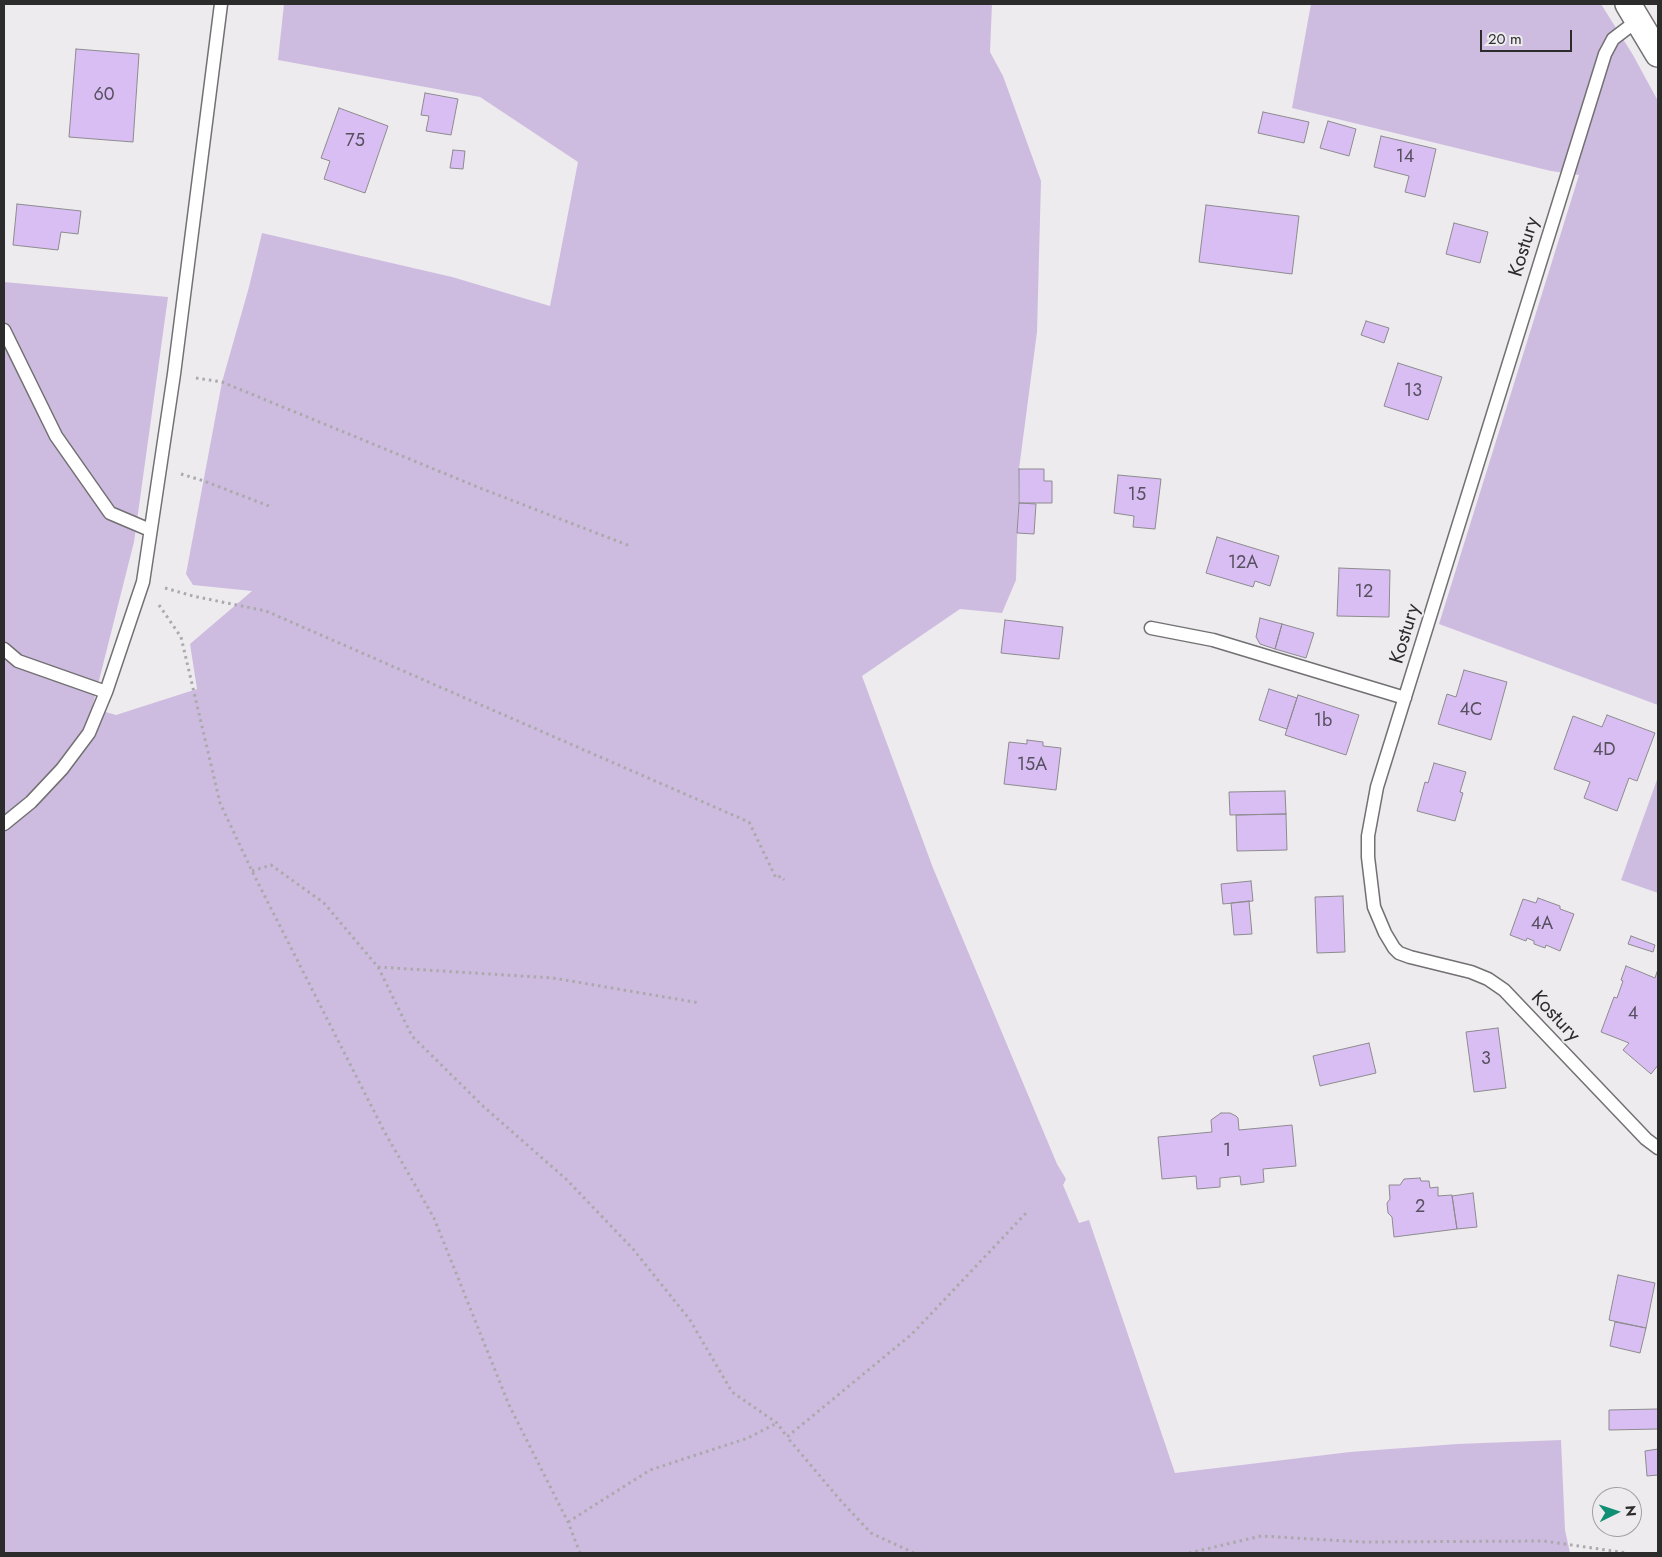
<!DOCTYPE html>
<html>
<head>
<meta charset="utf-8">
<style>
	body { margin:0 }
	#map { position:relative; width:1662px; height:1557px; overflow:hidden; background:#edebee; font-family:Jost,sans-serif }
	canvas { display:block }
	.frame { position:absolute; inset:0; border:5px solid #2c2c2d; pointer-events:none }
	.north { position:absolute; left:1592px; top:1487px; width:50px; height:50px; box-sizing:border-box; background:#edebee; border:1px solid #a09fa1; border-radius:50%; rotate:86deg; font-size:14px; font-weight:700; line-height:20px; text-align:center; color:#2c2c2d }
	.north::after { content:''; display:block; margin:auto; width:18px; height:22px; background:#118f74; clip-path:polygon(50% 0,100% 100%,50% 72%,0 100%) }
	.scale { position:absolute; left:1480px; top:30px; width:92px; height:22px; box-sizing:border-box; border:2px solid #2c2c2d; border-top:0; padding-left:6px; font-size:15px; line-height:18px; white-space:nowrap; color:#2c2c2d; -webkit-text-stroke:4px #edebee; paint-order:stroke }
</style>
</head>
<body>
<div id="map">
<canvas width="1662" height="1557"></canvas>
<div class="frame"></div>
<div class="north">N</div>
<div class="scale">20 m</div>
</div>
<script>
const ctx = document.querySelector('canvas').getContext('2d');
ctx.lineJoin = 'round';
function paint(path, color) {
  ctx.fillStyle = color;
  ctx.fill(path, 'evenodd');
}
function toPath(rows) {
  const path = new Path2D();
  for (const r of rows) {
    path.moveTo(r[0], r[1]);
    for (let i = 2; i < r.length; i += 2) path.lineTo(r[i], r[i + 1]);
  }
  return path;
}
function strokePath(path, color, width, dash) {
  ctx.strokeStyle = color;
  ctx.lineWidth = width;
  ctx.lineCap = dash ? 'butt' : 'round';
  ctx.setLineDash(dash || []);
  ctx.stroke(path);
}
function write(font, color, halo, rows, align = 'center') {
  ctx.font = font + ' Jost,sans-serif';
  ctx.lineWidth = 4;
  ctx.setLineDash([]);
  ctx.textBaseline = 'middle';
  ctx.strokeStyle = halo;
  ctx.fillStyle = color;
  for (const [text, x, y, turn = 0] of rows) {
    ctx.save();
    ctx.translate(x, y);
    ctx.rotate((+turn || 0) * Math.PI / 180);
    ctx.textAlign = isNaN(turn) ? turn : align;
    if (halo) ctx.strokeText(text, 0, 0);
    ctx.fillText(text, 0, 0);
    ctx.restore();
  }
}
const green = toPath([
	[284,4,992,4,990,52,1003,76,1041,181,1037,332,1019,469,1016,580,1002,613,960,609,862,676,933,868,1057,1164,1066,1179,1063,1185,1079,1223,1089,1220,1175,1473,1350,1452,1457,1444,1561,1440,1565,1530,1570,1553,4,1553,4,282,168,297,134,542,92,708,116,715,197,689,190,644,252,591,193,585,186,574,222,382,249,287,262,233,452,277,550,306,578,162,480,97,278,60],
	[1311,4,1601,4,1633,55,1658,101,1658,705,1439,624,1579,175,1551,171,1292,108],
	[1658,777,1658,893,1621,880]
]);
const building = toPath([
	[76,49,139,54,133,142,69,137,76,49],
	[425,93,458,99,451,135,426,131,429,116,421,115,425,93],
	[339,108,388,126,365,193,324,179,330,161,321,158,339,108],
	[1263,112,1309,122,1304,143,1258,133,1263,112],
	[1328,121,1356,129,1349,156,1320,148,1328,121],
	[1381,136,1436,149,1425,197,1405,192,1409,176,1374,167,1381,136],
	[453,150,465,151,463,169,450,168,453,150],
	[17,204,81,211,78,234,61,232,58,250,13,245,17,204],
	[1206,205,1299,216,1292,274,1199,262,1206,205],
	[1454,223,1488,232,1480,263,1446,254,1454,223],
	[1366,321,1389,328,1384,343,1361,335,1366,321],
	[1398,363,1442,377,1428,420,1384,406,1398,363],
	[1019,469,1044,469,1044,481,1052,481,1052,503,1019,503,1019,469],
	[1118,475,1161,479,1155,529,1133,527,1134,516,1114,513,1118,475],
	[1019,503,1036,504,1034,534,1017,533,1019,503],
	[1217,537,1279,556,1270,586,1255,581,1253,587,1206,573,1217,537],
	[1339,568,1390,570,1389,617,1337,616,1339,568],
	[1260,618,1282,624,1275,649,1260,644,1256,637,1260,618],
	[1005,620,1063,627,1059,659,1001,653,1005,620],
	[1282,624,1314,633,1306,658,1275,649,1282,624],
	[1464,670,1507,682,1491,740,1438,724,1447,694,1456,697,1464,670],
	[1269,689,1297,698,1287,729,1259,720,1269,689],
	[1298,695,1359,715,1346,755,1285,735,1298,695],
	[1607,715,1655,733,1637,781,1629,778,1617,811,1584,798,1590,782,1554,769,1573,716,1602,727,1607,715],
	[1027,740,1043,742,1043,746,1061,748,1056,790,1004,784,1009,742,1027,744,1027,740],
	[1434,763,1466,772,1460,792,1463,793,1455,821,1417,811,1425,782,1428,783,1434,763],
	[1285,791,1286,814,1230,815,1229,792,1285,791],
	[1286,814,1287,850,1237,851,1236,815,1286,814],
	[1251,881,1253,901,1223,904,1221,884,1251,881],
	[1343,896,1345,952,1317,953,1315,897,1343,896],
	[1538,898,1560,906,1560,909,1574,914,1560,951,1546,945,1545,948,1534,944,1534,941,1527,938,1526,941,1510,935,1523,899,1536,903,1538,898],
	[1249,901,1252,934,1234,935,1231,903,1249,901],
	[1631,936,1655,945,1653,952,1628,944,1631,936],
	[1626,966,1655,978,1658,969,1658,1065,1651,1074,1623,1050,1629,1043,1601,1032,1614,997,1617,998,1623,981,1621,980,1626,966],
	[1498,1028,1506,1088,1474,1092,1466,1032,1498,1028],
	[1369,1043,1376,1073,1320,1086,1313,1056,1369,1043],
	[1221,1113,1230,1113,1236,1116,1238,1118,1239,1130,1292,1125,1296,1166,1263,1169,1264,1182,1241,1185,1240,1176,1220,1178,1220,1187,1197,1189,1196,1176,1162,1179,1158,1137,1212,1132,1211,1120,1221,1113],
	[1420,1178,1421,1181,1429,1181,1430,1188,1438,1187,1438,1196,1452,1195,1457,1229,1394,1237,1392,1217,1388,1213,1387,1203,1390,1199,1389,1185,1400,1185,1404,1179,1420,1178],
	[1473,1193,1477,1227,1457,1229,1452,1196,1473,1193],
	[1618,1275,1655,1283,1646,1328,1609,1320,1618,1275],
	[1615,1322,1646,1328,1640,1353,1610,1346,1615,1322],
	[1658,1409,1658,1429,1609,1430,1609,1410,1658,1409],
	[1658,1449,1658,1475,1647,1476,1645,1451,1658,1449]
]);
const path = toPath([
	[196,378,222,382,480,488,630,546],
	[181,474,204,481,269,506],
	[165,588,193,596,266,611,749,822,776,878,781,876,784,880],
	[159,605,181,637,220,803,252,871,384,1131,434,1218,509,1405,568,1522,580,1553],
	[252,871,271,865,324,903,378,967,412,1036,484,1107,566,1179,633,1249,690,1320,732,1392,777,1423,787,1437],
	[378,967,553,978,700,1003],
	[568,1522,650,1470,748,1438,777,1423],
	[914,1553,871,1533,841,1501,787,1437,912,1334,1027,1212],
	[1189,1553,1261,1536,1364,1542,1544,1541,1627,1553]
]);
const lane = toPath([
	[1638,20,1613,39,1605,54,1377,787,1368,836,1368,857,1374,907,1385,933,1394,948,1399,953,1410,957,1471,972,1488,979,1504,990,1646,1139,1658,1148],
	[4,330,56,436,110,513,150,530],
	[1151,628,1213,640,1405,698],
	[4,649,18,661,106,692],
	[4,824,31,802,62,769,89,733,106,692,143,582,174,374,221,4]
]);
const street = toPath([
	[1628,4,1658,54]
]);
const numberNames = [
	["60",104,96],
	["75",355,142],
	["14",1405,158],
	["13",1413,392],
	["15",1137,496],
	["12A",1243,564],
	["12",1364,593],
	["4C",1471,711],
	["1b",1323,722],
	["4D",1604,751],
	["15A",1032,766],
	["4A",1542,925],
	["4",1633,1015],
	["3",1486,1060],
	["1",1227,1152],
	["2",1420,1208]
];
const streetNames = [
	["Kostury",1525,247,-73],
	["Kostury",1406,634,-73],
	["Kostury",1555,1017,47]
];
paint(green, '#cebce0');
paint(building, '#d9bef4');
strokePath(building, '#8d8b8e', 1);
strokePath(lane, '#727073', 15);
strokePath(street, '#727073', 28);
strokePath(path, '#aba9ac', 3, [2.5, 4]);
strokePath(lane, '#fff', 12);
strokePath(street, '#fff', 25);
write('18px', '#57505f', null, numberNames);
write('20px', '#2c2c2d', '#edebee', streetNames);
</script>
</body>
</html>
